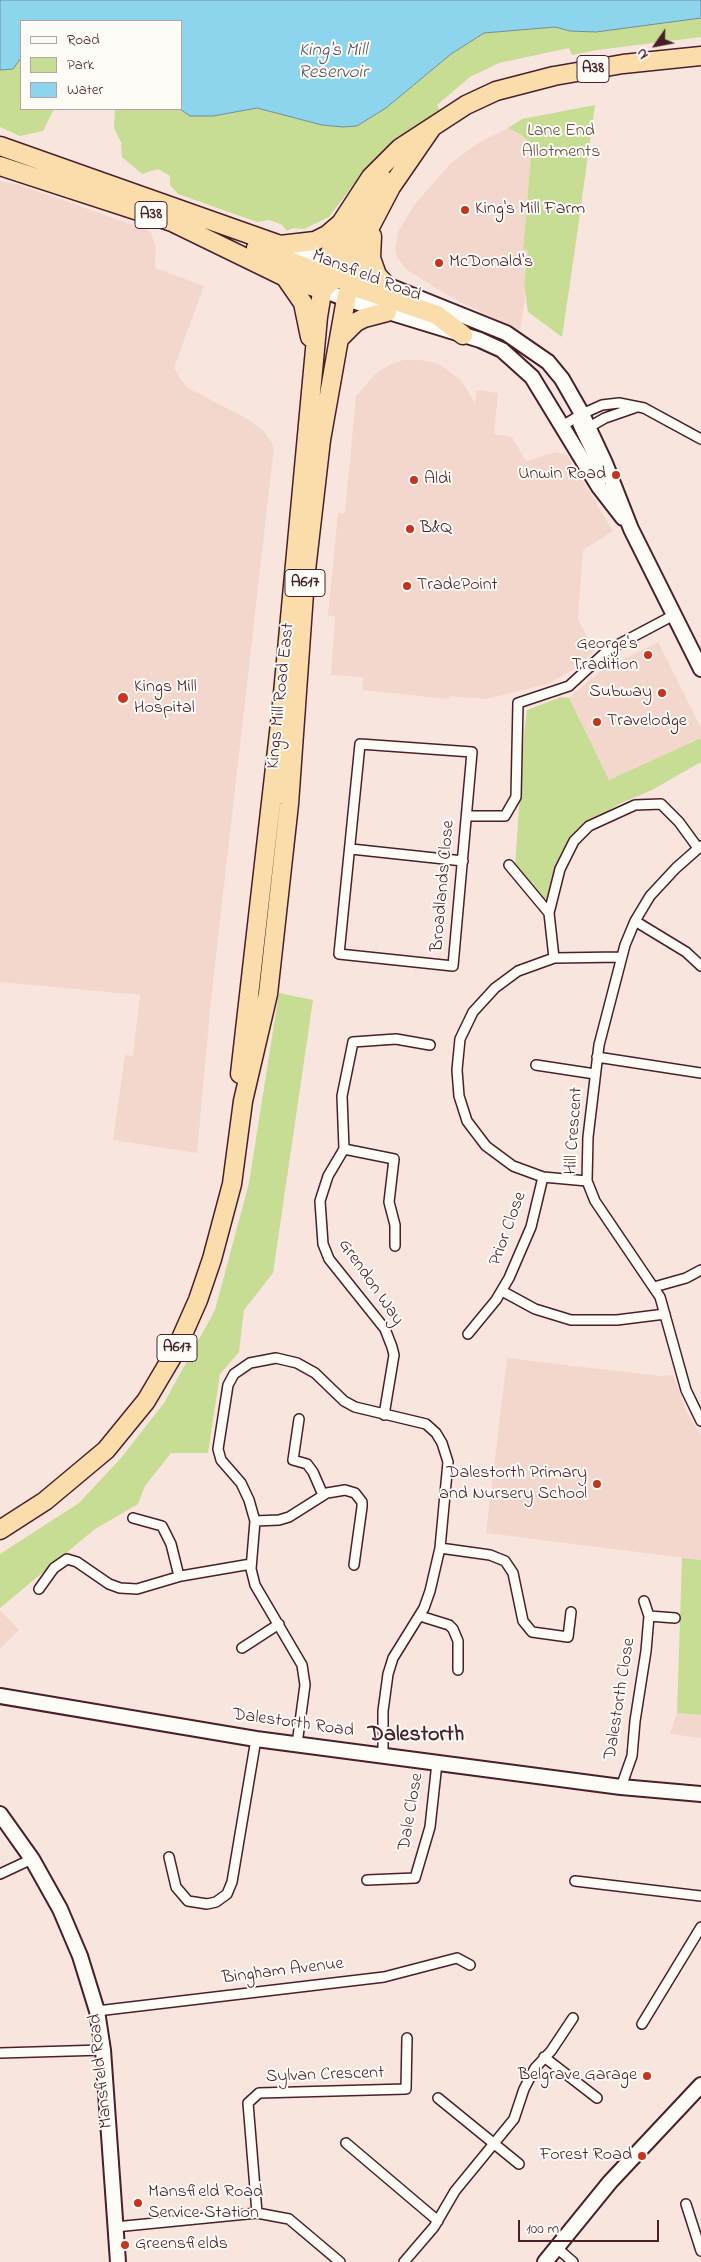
<!DOCTYPE html>
<html>
<head>
<meta charset="utf-8">
<style>
	body { margin:0 }
	#map { position:relative; width:701px; height:2262px; overflow:hidden; background:#f8e6de; font-family:"Indie Flower",sans-serif }
	canvas { display:block }
	.legend { position:absolute; left:20px; top:20px; width:162px; height:90px; box-sizing:border-box; background:#fdfcf7; border:1px solid #b5a4a5; margin:0; padding:6px 9px; list-style:none; font-size:15px; color:#4a1f2b }
	.legend li { display:flex; align-items:center; gap:10px; height:25px }
	.legend b { width:25px; border:1px solid #b5a4a5 }
	.north { position:absolute; left:631px; top:20px; width:50px; height:50px; -webkit-text-stroke:4px #fdfcf7; paint-order:stroke; rotate:237deg; font-size:14px; font-weight:700; line-height:20px; text-align:center; color:#4a1f2b }
	.north::after { content:''; display:block; margin:auto; width:18px; height:22px; background:#4a1f2b; clip-path:polygon(50% 0,100% 100%,50% 72%,0 100%) }
	.scale { position:absolute; left:518px; top:2220px; width:141px; height:22px; box-sizing:border-box; border:2px solid #4a1f2b; border-top:0; padding-left:6px; font-size:15px; line-height:18px; white-space:nowrap; color:#4a1f2b; -webkit-text-stroke:4px #fdfcf7; paint-order:stroke }
</style>
</head>
<body>
<div id="map">
<canvas width="701" height="2262"></canvas>
<ul class="legend">
<li><b style="height:6px;background:#fdfcf7"></b>Road</li>
<li><b style="height:14px;background:#c6dd93"></b>Park</li>
<li><b style="height:14px;background:#8cd5ed"></b>Water</li>
</ul>
<div class="north">N</div>
<div class="scale">100 m</div>
</div>
<script>
const ctx = document.querySelector('canvas').getContext('2d');
ctx.lineJoin = 'round';
function paint(path, color) {
  ctx.fillStyle = color;
  ctx.fill(path, 'evenodd');
}
function toPath(rows) {
  const path = new Path2D();
  for (const r of rows) {
    path.moveTo(r[0], r[1]);
    for (let i = 2; i < r.length; i += 2) path.lineTo(r[i], r[i + 1]);
  }
  return path;
}
function strokePath(path, color, width, dash) {
  ctx.strokeStyle = color;
  ctx.lineWidth = width;
  ctx.lineCap = dash ? 'butt' : 'round';
  ctx.setLineDash(dash || []);
  ctx.stroke(path);
}
function write(font, color, halo, rows, align = 'center') {
  ctx.font = font + ' "Indie Flower",sans-serif';
  ctx.lineWidth = 4;
  ctx.setLineDash([]);
  ctx.textBaseline = 'middle';
  ctx.strokeStyle = halo;
  ctx.fillStyle = color;
  for (const [text, x, y, turn = 0] of rows) {
    ctx.save();
    ctx.translate(x, y);
    ctx.rotate((+turn || 0) * Math.PI / 180);
    ctx.textAlign = isNaN(turn) ? turn : align;
    if (halo) ctx.strokeText(text, 0, 0);
    ctx.fillText(text, 0, 0);
    ctx.restore();
  }
}
const built = toPath([
	[508,128,520,134,532,145,523,249,528,251,524,284,525,300,520,330,454,299,407,270,397,257,395,249,398,232,415,204,450,164,478,143],
	[0,181,20,185,150,231,156,246,155,268,204,286,174,368,186,387,244,417,264,431,274,447,211,1000,197,1153,113,1140,125,1055,133,1056,140,995,0,982],
	[403,360,420,360,437,363,461,380,475,403,477,390,498,393,494,434,512,437,526,461,556,452,567,455,613,531,583,550,578,618,594,651,573,670,548,684,485,699,450,696,449,699,362,690,363,677,331,675,335,617,328,615,338,513,345,513,356,396,375,374,389,365],
	[658,642,701,728,701,738,609,780,569,698,600,671],
	[507,1358,660,1376,673,1375,687,1413,701,1435,701,1560,486,1533],
	[0,1610,19,1630,0,1649],
	[677,1713,701,1715,701,1738,670,1734]
]);
const green = toPath([
	[701,18,701,37,597,50,572,55,569,48,499,63,470,77,437,105,441,113,367,166,329,217,304,229,293,228,287,231,281,224,269,220,257,222,178,194,170,185,170,176,158,169,142,174,122,157,121,142,114,128,115,110,98,109,180,109,190,116,213,116,257,108,322,125,357,126,386,108,451,54,484,33,555,27,570,31],
	[21,58,21,109,54,109,43,131,20,136,0,127,0,70,13,69],
	[595,105,574,256,562,337,528,312,524,284,528,251,523,249,532,145,520,134,508,128,522,119],
	[561,697,569,698,609,780,701,738,701,762,652,790,619,804,579,829,564,848,556,864,547,898,542,899,515,866,524,735,527,710],
	[279,993,313,1000,273,1273,244,1310,239,1352,220,1374,208,1453,171,1453,145,1486,138,1504,95,1529,0,1608,0,1554,79,1503,121,1458,164,1403,215,1310,249,1183],
	[682,1558,701,1560,701,1715,677,1713]
]);
const water = toPath([
	[0,0,701,0,701,18,596,32,570,31,555,27,484,33,451,54,386,108,357,126,343,127,322,125,257,108,213,116,190,116,180,109,181,21,21,21,21,58,13,69,0,70,0,0]
]);
const street = toPath([
	[582,414,578,425,591,452,601,482],
	[562,426,582,414,602,405,619,403,644,408,701,439],
	[584,430,605,418,634,408],
	[360,744,472,752,453,966,339,954,360,744],
	[467,816,505,816,516,797,518,703,569,686,608,650,674,615],
	[701,846,676,868,650,896,635,921,625,945,599,1045,588,1137,587,1181,595,1201,660,1297,686,1390,701,1421],
	[351,849,463,861],
	[509,865,549,913],
	[635,921,686,952,701,966],
	[554,958,549,913,560,869,574,841,589,826,635,805,661,804,679,822,698,848],
	[597,1057,701,1073],
	[536,1065,595,1074],
	[344,1149,394,1159,389,1202,395,1225,395,1246],
	[587,1181,543,1177,513,1166,486,1146,467,1121,459,1096,457,1070,460,1039,473,1012,495,988,518,971,554,958,621,957],
	[654,1287,686,1278,701,1270],
	[502,1291,535,1309,571,1320,617,1320,665,1314],
	[468,1334,496,1300,509,1278,531,1227,543,1177],
	[384,1415,394,1355,392,1347,385,1329,329,1259,323,1244,320,1201,328,1176,344,1149,342,1096,353,1042,396,1039,430,1045],
	[299,1419,293,1460,307,1464,313,1472,323,1495],
	[133,1518,162,1526,171,1544,179,1576],
	[255,1521,279,1520,289,1517,327,1493,345,1490,355,1493,362,1502,362,1507,354,1565],
	[440,1548,490,1555,505,1561,513,1573,523,1621,532,1632,568,1637,571,1612],
	[39,1589,54,1568,67,1559,77,1562,109,1584,120,1588,137,1589,181,1576,251,1564],
	[420,1616,449,1625,453,1629,458,1641,458,1670],
	[649,1616,675,1618],
	[242,1648,279,1624],
	[297,1744,305,1685,302,1665,255,1585,251,1569,255,1521,249,1500,241,1483,221,1460,218,1449,228,1385,234,1374,250,1363,276,1358,297,1363,315,1373,344,1401,355,1407,426,1424,436,1433,442,1443,448,1462,440,1548,430,1591,424,1608,393,1658,388,1674,383,1711,383,1756],
	[621,1787,632,1756,635,1721,646,1651,649,1616,644,1601],
	[169,1857,176,1887,188,1901,207,1904,216,1902,227,1894,232,1882,256,1739],
	[0,1874,32,1859],
	[367,1880,415,1878,430,1827,437,1763],
	[575,1881,701,1896],
	[97,2011,384,1977,457,1958,470,1965],
	[642,2024,701,1927],
	[0,2053,103,2050],
	[544,2057,597,2098],
	[438,2098,519,2164],
	[346,2143,438,2221],
	[686,2204,701,2251],
	[257,2213,248,2103,259,2093,406,2089,407,2038],
	[115,2227,257,2213,289,2219,340,2262],
	[557,2248,573,2262],
	[404,2262,434,2227,455,2191,514,2119,524,2089,535,2068,551,2051,573,2018]
]);
const secondary = toPath([
	[283,246,327,261,506,333,548,362,562,379,582,414,605,463,631,529,701,669],
	[323,290,346,299,480,340,502,350,532,377,599,487,623,518],
	[0,1696,256,1739,621,1787,701,1794],
	[0,1814,32,1859,60,1909,80,1956,97,2011,103,2050,118,2262],
	[545,2262,610,2182,701,2085]
]);
const highway = toPath([
	[0,146,280,245,315,241,327,235,341,223],
	[0,166,172,222,285,277,323,290],
	[372,236,371,258,377,275,385,284],
	[256,248,325,275,333,281],
	[285,277,303,303,310,337],
	[342,279,349,285,437,315,463,335],
	[325,288,337,273,361,216,384,180],
	[339,339,356,322,364,318,387,312],
	[240,1074,281,715,318,317,327,261,341,223,371,177,400,148,466,105,496,91,554,76,623,64,701,56],
	[0,1530,45,1501,106,1450,146,1401,175,1352,198,1300,212,1259,232,1184,243,1101,268,994,289,804,305,579,321,440,346,299,368,231,391,187,431,129]
]);
const markers = [
	[465,210,5,"#c8321e"],
	[439,263,5,"#c8321e"],
	[616,475,5,"#c8321e"],
	[414,480,5,"#c8321e"],
	[410,529,5,"#c8321e"],
	[407,586,5,"#c8321e"],
	[648,655,5,"#c8321e"],
	[662,693,5,"#c8321e"],
	[123,698,6,"#c8321e"],
	[597,722,5,"#c8321e"],
	[597,1484,5,"#c8321e"],
	[647,2076,5,"#c8321e"],
	[642,2156,5,"#c8321e"],
	[138,2203,5,"#c8321e"],
	[125,2245,5,"#c8321e"]
];
const shields = [
	[593,69,32],
	[151,215,32],
	[305,583,40],
	[177,1348,40]
];
const shieldNames = [
	["A38",593,69],
	["A38",151,215],
	["A617",305,583],
	["A617",177,1348]
];
const parkNames = [
	["Lane End",561,132],
	["Allotments",561,153]
];
const poiNames = [
	["King's Mill Farm",475,210],
	["McDonald's",449,263],
	["Unwin Road",606,475,"right"],
	["Aldi",424,480],
	["B&Q",420,529],
	["TradePoint",417,586],
	["George's",638,645,"right"],
	["Tradition",638,666,"right"],
	["Kings Mill",134,688],
	["Hospital",134,709],
	["Subway",652,693,"right"],
	["Travelodge",607,722],
	["Dalestorth Primary",587,1474,"right"],
	["and Nursery School",587,1495,"right"],
	["Belgrave Garage",637,2076,"right"],
	["Forest Road",632,2156,"right"],
	["Mansfield Road",148,2193],
	["Service Station",148,2214],
	["Greensfields",135,2245]
];
const streetNames = [
	["Mansfield Road",366,277,21],
	["Kings Mill Road East",282,696,-84],
	["Broadlands Close",444,886,-85],
	["Hill Crescent",575,1131,-86],
	["Prior Close",509,1229,-70],
	["Grendon Way",370,1283,55],
	["Dalestorth Close",621,1699,-81],
	["Dalestorth Road",293,1724,8],
	["Dale Close",412,1812,-80],
	["Bingham Avenue",283,1972,-7],
	["Mansfield Road",102,2071,-96],
	["Sylvan Crescent",325,2076,-2]
];
const waterNames = [
	["King's Mill",333,52],
	["Reservoir",333,74]
];
const districtNames = [
	["Dalestorth",416,1736]
];
paint(built, '#f4d7cc');
paint(green, '#c6dd93');
paint(water, '#8cd5ed');
strokePath(water, '#728c9f', 1);
strokePath(street, '#4a1f2b', 12);
strokePath(secondary, '#4a1f2b', 18);
strokePath(highway, '#4a1f2b', 21);
strokePath(street, '#fdfcf7', 9);
strokePath(secondary, '#fdfcf7', 14);
strokePath(highway, '#fbddab', 18);
for (const [x, y, r, color] of markers) {
  const dot = new Path2D();
  dot.arc(x, y, r, 0, 2 * Math.PI);
  ctx.fillStyle = color;
  ctx.fill(dot);
  strokePath(dot, '#fdfcf7', 2);
}
for (const [x, y, w] of shields) {
  const box = new Path2D();
  box.roundRect(x - w / 2, y - 13.5, w, 27, 4);
  ctx.fillStyle = '#fdfcf7';
  ctx.fill(box);
  strokePath(box, '#4a1f2b', 1);
}
write('bold 16px', '#4a1f2b', null, shieldNames);
write('18px', '#694e45', '#fdfcf7', parkNames);
write('18px', '#4a1f2b', '#fdfcf7', poiNames, 'left');
write('18px', '#4a1f2b', '#fdfcf7', streetNames);
write('italic 19px', '#5e5665', '#fdfcf7', waterNames);
write('bold 22px', '#4a1f2b', '#fdfcf7', districtNames);
</script>
</body>
</html>
